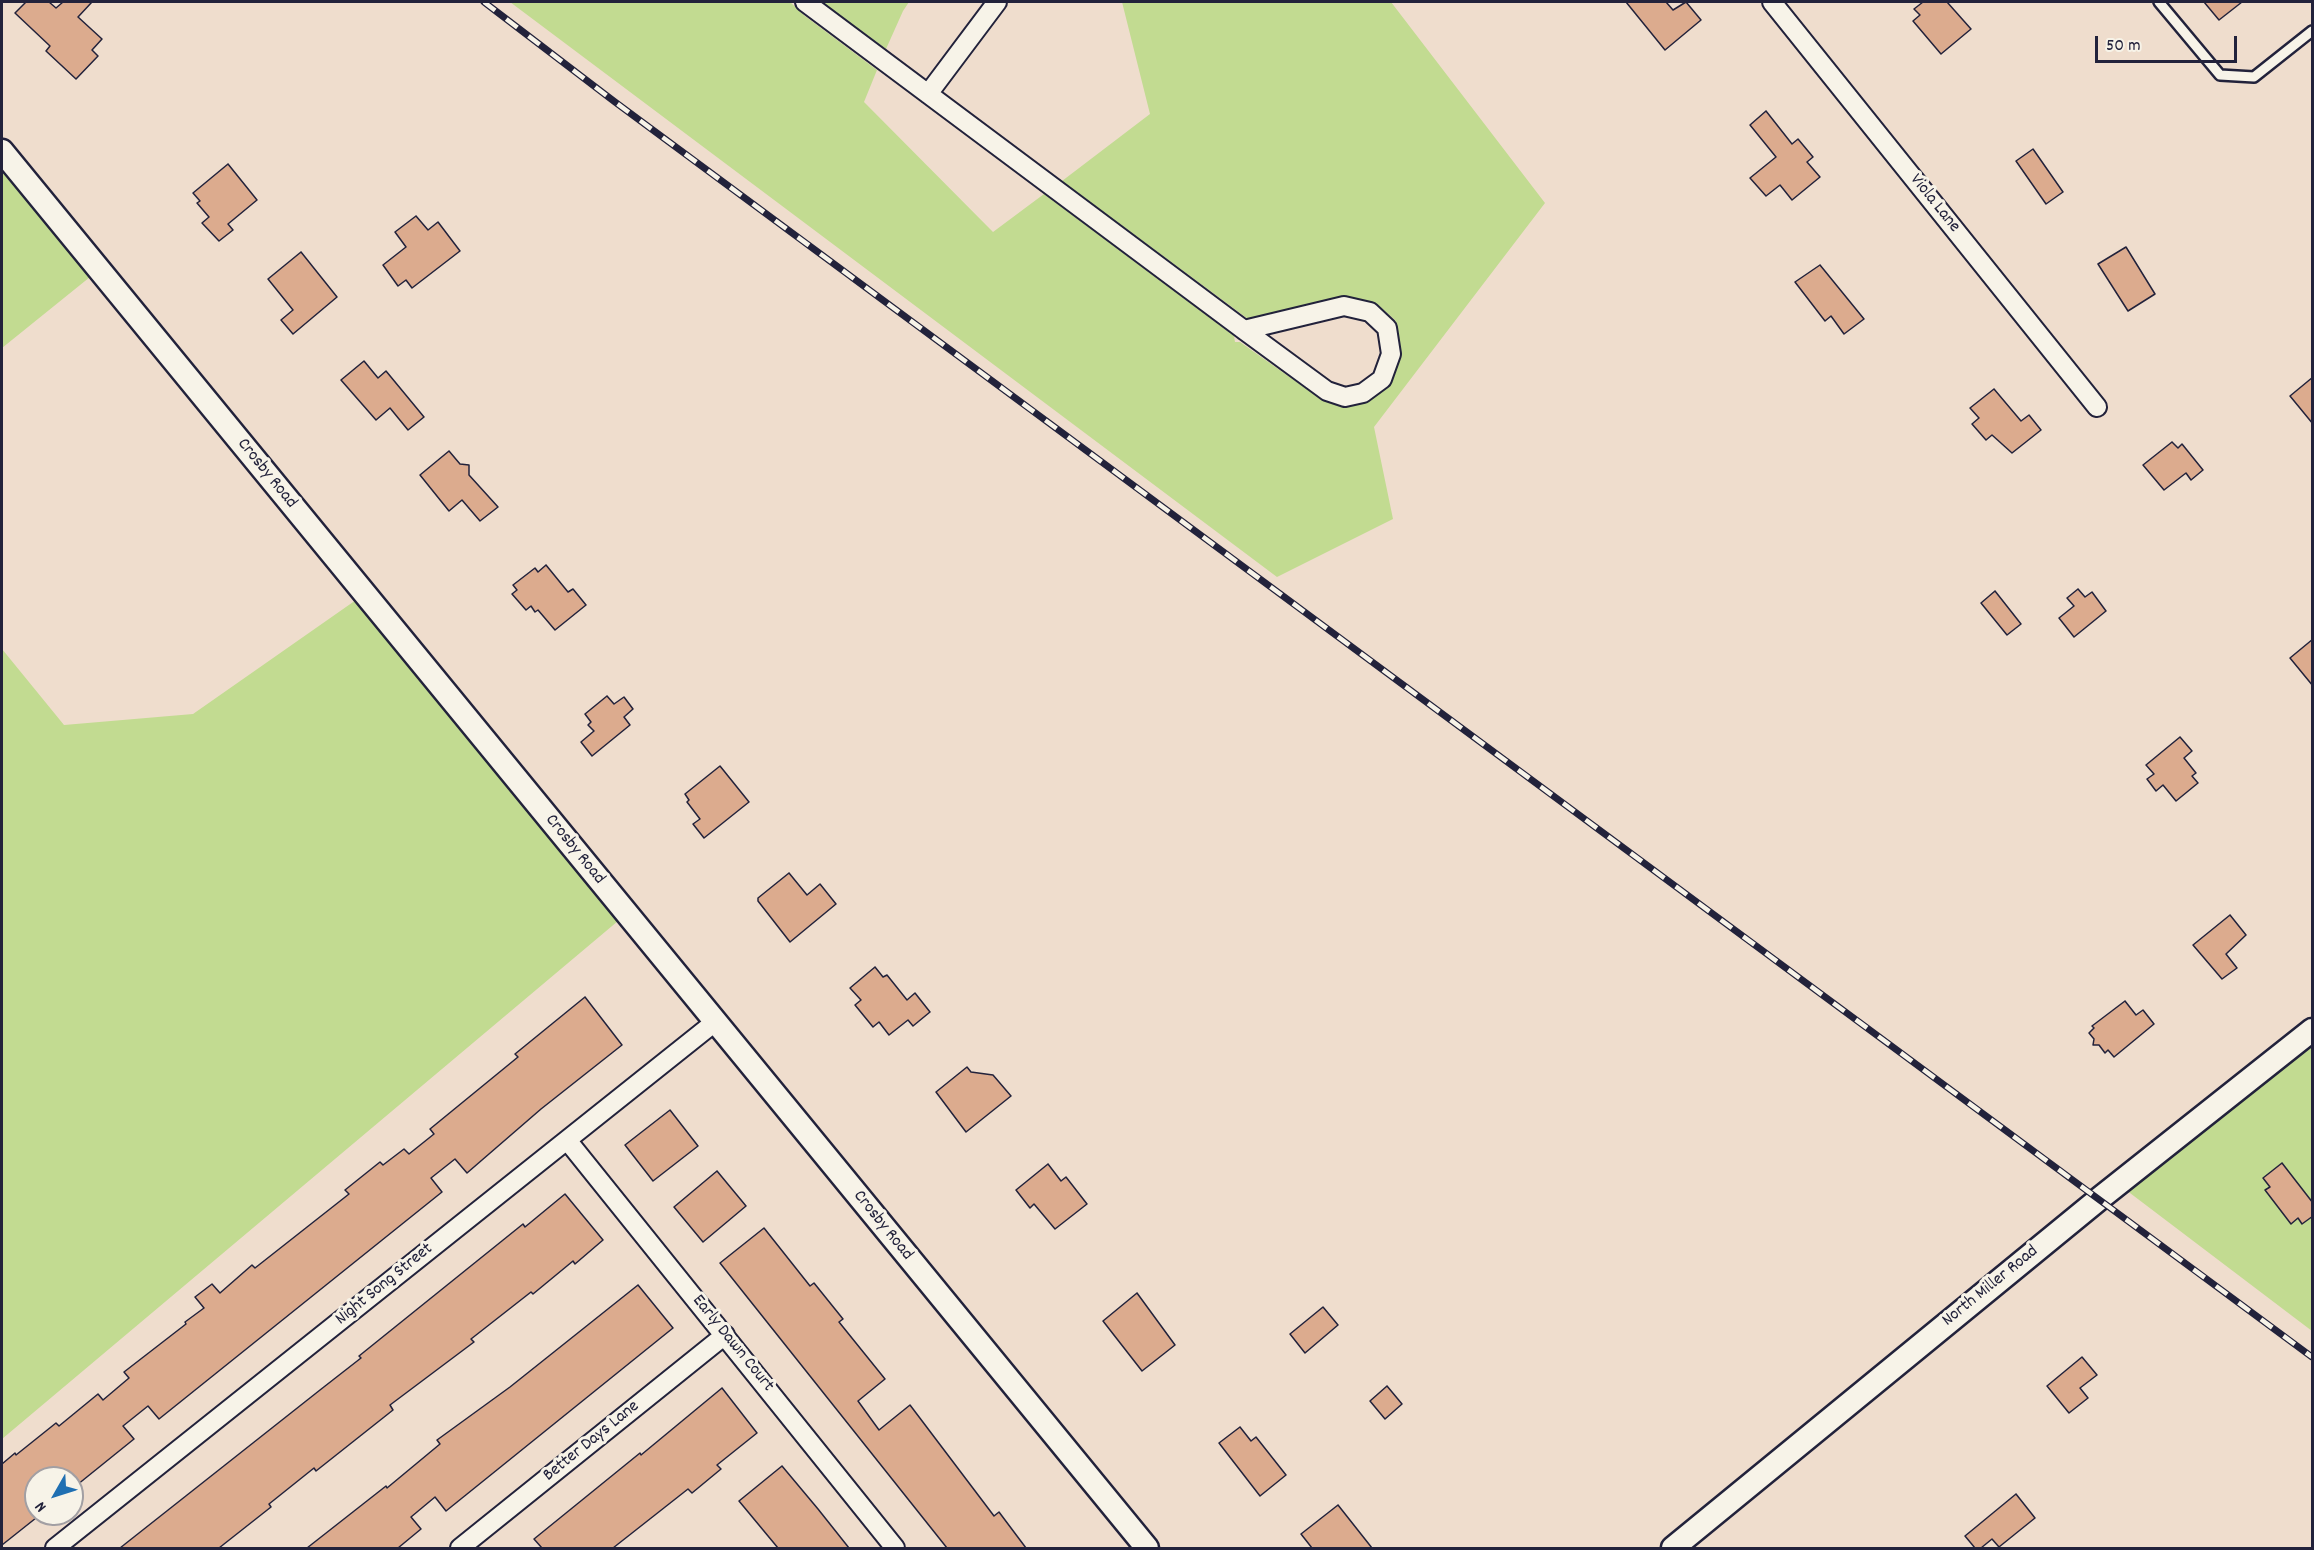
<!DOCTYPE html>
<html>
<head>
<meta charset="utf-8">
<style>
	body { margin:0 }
	#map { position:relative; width:2314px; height:1550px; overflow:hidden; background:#efddcd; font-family:Dekko,sans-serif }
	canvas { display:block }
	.frame { position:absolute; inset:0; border:3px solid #22223b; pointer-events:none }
	.north { position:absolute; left:24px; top:1466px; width:60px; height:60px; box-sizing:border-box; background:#f7f3e8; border:2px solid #a29fa3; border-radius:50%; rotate:231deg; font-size:16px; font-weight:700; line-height:24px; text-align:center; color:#22223b }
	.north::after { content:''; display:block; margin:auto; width:21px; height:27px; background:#1f6fb2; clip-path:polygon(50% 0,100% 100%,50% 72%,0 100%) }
	.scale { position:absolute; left:2095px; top:36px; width:142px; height:27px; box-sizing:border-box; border:3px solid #22223b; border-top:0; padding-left:8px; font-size:18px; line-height:21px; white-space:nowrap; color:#22223b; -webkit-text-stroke:4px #f7f3e8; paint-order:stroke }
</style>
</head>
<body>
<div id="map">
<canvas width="2314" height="1550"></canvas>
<div class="frame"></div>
<div class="north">N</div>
<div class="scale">50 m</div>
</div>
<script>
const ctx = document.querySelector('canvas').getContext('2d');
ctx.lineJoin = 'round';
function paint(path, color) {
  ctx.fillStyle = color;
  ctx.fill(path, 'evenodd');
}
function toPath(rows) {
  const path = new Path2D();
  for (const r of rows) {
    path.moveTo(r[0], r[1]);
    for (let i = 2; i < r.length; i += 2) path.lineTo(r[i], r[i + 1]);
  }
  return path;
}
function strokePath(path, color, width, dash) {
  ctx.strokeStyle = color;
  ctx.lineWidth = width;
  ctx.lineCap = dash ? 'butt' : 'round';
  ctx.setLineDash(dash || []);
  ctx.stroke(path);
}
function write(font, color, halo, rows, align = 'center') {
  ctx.font = font + ' Dekko,sans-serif';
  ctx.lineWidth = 6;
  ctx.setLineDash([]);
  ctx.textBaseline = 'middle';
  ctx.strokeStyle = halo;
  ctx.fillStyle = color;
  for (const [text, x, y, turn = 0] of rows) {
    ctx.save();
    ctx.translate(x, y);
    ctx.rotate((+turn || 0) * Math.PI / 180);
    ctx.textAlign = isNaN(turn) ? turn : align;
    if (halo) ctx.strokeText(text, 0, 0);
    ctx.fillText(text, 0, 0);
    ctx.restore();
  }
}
const green = toPath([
	[510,2,790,2,805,16,877,70,864,102,993,232,1044,194,1234,336,1235,342,1240,342,1322,400,1341,407,1364,403,1387,387,1401,357,1397,325,1395,320,1378,305,1342,297,1248,319,1062,181,1150,114,1122,2,1391,2,1545,203,1374,427,1393,519,1277,577],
	[822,2,909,2,903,11,886,49],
	[2,168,90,277,2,348],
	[356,600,618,921,2,1439,2,649,64,725,193,714],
	[2312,1042,2312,1331,2126,1190]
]);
const building = toPath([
	[26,2,49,2,56,8,63,2,92,2,78,17,102,39,92,50,98,56,76,79,46,51,50,46,15,13,26,2],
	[1626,2,1666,2,1673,10,1686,2,1701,20,1665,50,1626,2],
	[1923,2,1947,2,1971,29,1941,54,1913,21,1920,15,1914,9,1923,2],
	[2204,2,2242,2,2219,20,2204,2],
	[1766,111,1792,144,1798,139,1813,157,1807,162,1820,177,1792,200,1780,185,1766,196,1750,178,1776,157,1750,125,1766,111],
	[2033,149,2063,192,2046,204,2016,161,2033,149],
	[228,164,257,200,228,224,233,230,219,241,202,223,209,217,197,203,200,201,193,193,228,164],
	[416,216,428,230,438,222,460,251,412,288,406,280,398,286,383,265,406,247,395,232,416,216],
	[2126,247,2155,294,2128,311,2098,264,2126,247],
	[301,252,337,297,293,334,281,320,293,310,268,279,301,252],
	[1820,265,1864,319,1844,334,1831,316,1825,321,1795,282,1820,265],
	[364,361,378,378,386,371,424,417,408,430,390,408,376,420,341,380,364,361],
	[2313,377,2313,424,2290,396,2313,377],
	[1994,389,2021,421,2029,415,2041,430,2012,453,1992,435,1986,440,1972,424,1979,418,1970,408,1994,389],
	[2172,442,2178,448,2182,444,2203,470,2191,480,2186,473,2164,490,2143,465,2172,442],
	[449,451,460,464,469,465,469,475,498,507,480,521,462,500,449,511,420,475,449,451],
	[546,565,568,592,573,589,586,605,555,630,538,610,535,612,531,606,526,610,512,594,517,590,513,585,535,568,538,572,546,565],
	[2078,589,2085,597,2092,592,2106,611,2074,637,2059,618,2074,606,2067,598,2078,589],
	[1995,591,2021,624,2007,635,1981,603,1995,591],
	[2313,639,2313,686,2290,658,2313,639],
	[607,696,614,704,624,697,633,709,624,717,630,725,592,756,581,742,594,731,588,725,591,722,585,714,607,696],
	[2180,737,2192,751,2184,758,2196,773,2192,776,2198,783,2176,801,2163,785,2156,791,2147,779,2154,774,2146,765,2180,737],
	[720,766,749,802,704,838,693,824,700,819,687,802,689,800,685,794,720,766],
	[789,873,807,895,820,884,836,904,790,942,758,901,758,898,789,873],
	[2230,915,2246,935,2226,954,2237,968,2222,979,2193,945,2230,915],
	[875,967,883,977,887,975,907,1000,915,993,930,1012,913,1026,908,1020,889,1035,879,1022,873,1027,855,1005,861,1000,850,988,875,967],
	[585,997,622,1045,541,1109,467,1173,455,1159,431,1178,442,1192,159,1419,148,1406,123,1426,134,1439,72,1489,72,1478,36,1478,36,1514,41,1514,2,1545,2,1464,15,1453,16,1455,56,1423,59,1426,98,1394,103,1400,129,1378,124,1372,186,1324,185,1322,204,1308,195,1297,212,1284,220,1293,252,1265,255,1268,349,1194,345,1190,380,1162,383,1165,404,1149,409,1154,434,1134,430,1129,518,1057,515,1054,585,997],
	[2125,1001,2136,1015,2143,1010,2154,1024,2114,1057,2108,1050,2105,1053,2099,1045,2093,1045,2094,1039,2089,1033,2094,1028,2092,1026,2125,1001],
	[967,1067,971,1072,993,1075,1011,1096,966,1132,936,1092,967,1067],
	[670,1110,698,1146,653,1181,625,1145,670,1110],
	[2282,1163,2313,1203,2313,1216,2302,1224,2298,1218,2291,1224,2265,1190,2270,1187,2263,1178,2282,1163],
	[1048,1164,1061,1181,1066,1177,1087,1204,1055,1229,1034,1204,1030,1208,1016,1190,1048,1164],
	[717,1171,746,1206,703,1242,674,1207,717,1171],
	[565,1194,603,1240,575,1264,573,1261,533,1294,531,1292,471,1339,474,1342,390,1405,393,1410,316,1471,314,1468,269,1504,271,1507,219,1548,120,1548,320,1390,361,1358,359,1356,523,1224,525,1227,565,1194],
	[764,1228,810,1286,814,1283,843,1319,839,1322,885,1379,858,1401,879,1430,910,1405,994,1516,999,1512,1026,1548,947,1548,720,1263,764,1228],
	[638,1285,673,1328,446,1511,435,1497,411,1517,421,1529,398,1548,307,1548,386,1486,387,1488,440,1444,437,1440,510,1387,638,1285],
	[1137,1293,1175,1345,1142,1371,1103,1321,1137,1293],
	[1323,1307,1338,1325,1305,1353,1290,1334,1323,1307],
	[2082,1357,2097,1375,2080,1388,2088,1398,2069,1413,2047,1386,2082,1357],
	[1387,1386,1402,1404,1385,1419,1370,1401,1387,1386],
	[722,1388,757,1433,717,1465,721,1469,692,1493,688,1489,613,1548,542,1548,534,1539,640,1453,641,1455,722,1388],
	[1240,1427,1251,1441,1256,1437,1286,1475,1260,1496,1219,1443,1240,1427],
	[782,1466,818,1509,849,1548,778,1548,739,1501,782,1466],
	[2016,1494,2035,1518,1999,1547,1992,1539,1981,1548,1975,1548,1965,1536,2016,1494],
	[1338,1505,1372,1548,1312,1548,1301,1534,1338,1505]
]);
const service = toPath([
	[2159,2,2220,75,2254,77,2312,31]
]);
const minor = toPath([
	[805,2,1244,330,1327,391,1345,397,1363,393,1382,379,1391,354,1387,328,1370,312,1344,306,1244,330],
	[1772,2,2097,407],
	[928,94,997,2],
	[567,1140,895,1548],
	[55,1548,715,1022],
	[460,1548,725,1335]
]);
const tertiary = toPath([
	[2,151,1147,1548],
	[1673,1548,2099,1199,2312,1030]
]);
const rail = toPath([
	[484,2,615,102,2312,1357]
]);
const streetNames = [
	["Viola Lane",1934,204,51],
	["Crosby Road",266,474,51],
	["Crosby Road",574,850,51],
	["Crosby Road",882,1226,51],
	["Night Song Street",385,1285,-39],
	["North Miller Road",1991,1287,-39],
	["Early Dawn Court",732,1344,51],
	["Better Days Lane",592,1442,-39]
];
paint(green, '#c2db91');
paint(building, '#dcab8e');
strokePath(building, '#22223b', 1.5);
strokePath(service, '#22223b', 14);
strokePath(minor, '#22223b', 22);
strokePath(tertiary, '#22223b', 27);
strokePath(service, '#f7f3e8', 9);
strokePath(minor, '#f7f3e8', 18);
strokePath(tertiary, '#f7f3e8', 22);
strokePath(rail, '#22223b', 7);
strokePath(rail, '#f7f3e8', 4.5, [14]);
write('18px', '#22223b', '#f7f3e8', streetNames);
</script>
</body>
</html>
